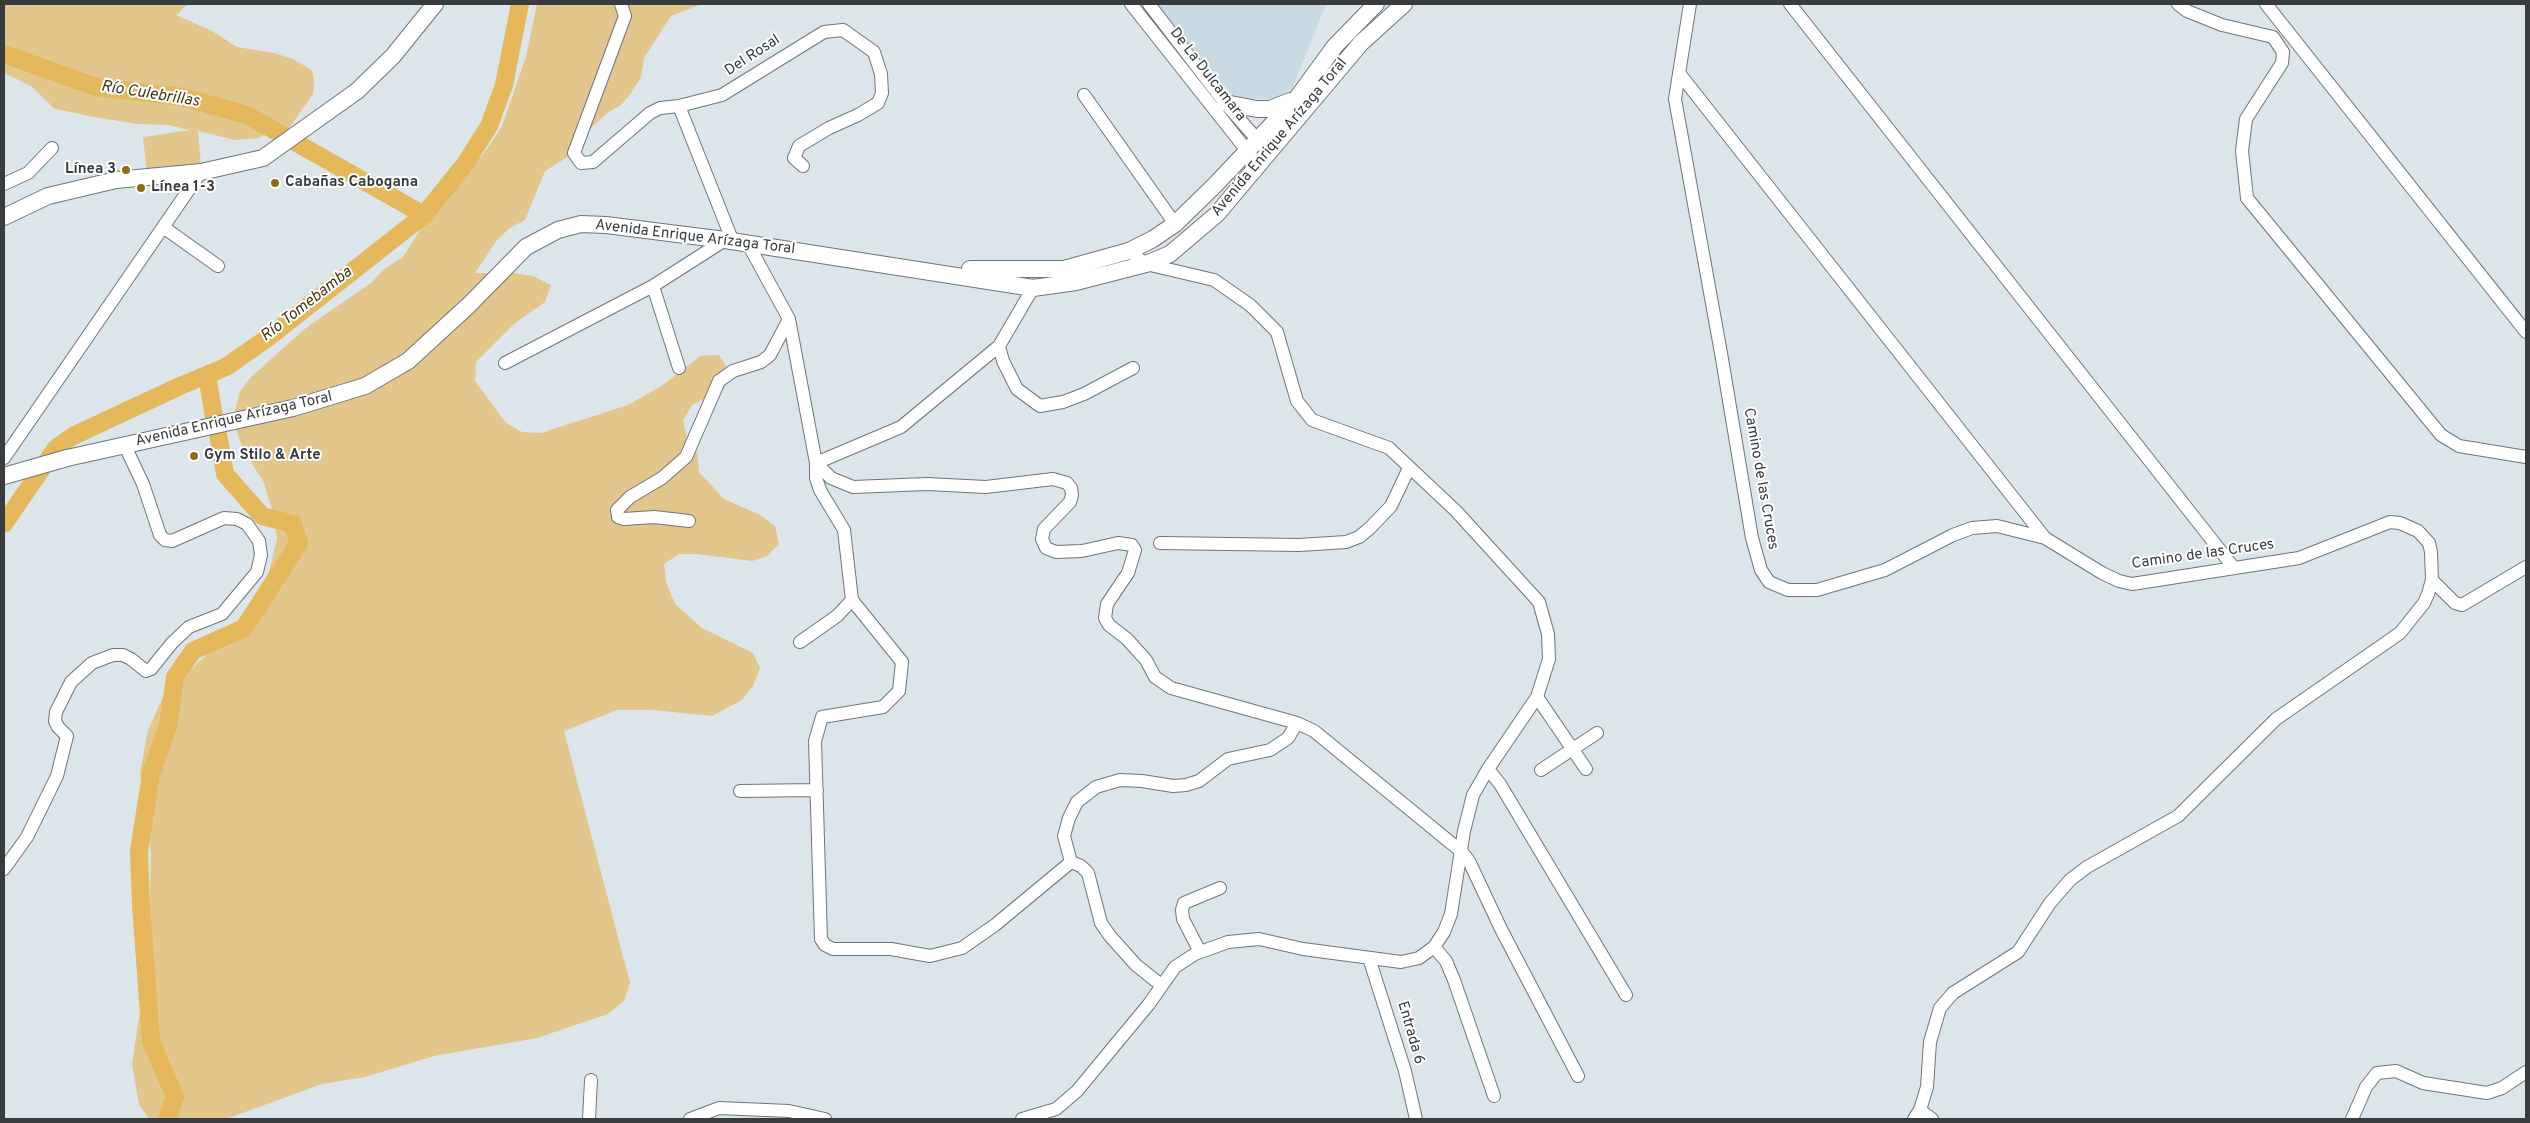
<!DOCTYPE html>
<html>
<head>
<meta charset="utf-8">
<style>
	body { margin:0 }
	#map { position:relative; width:2530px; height:1123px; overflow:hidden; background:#dbe5ea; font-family:Overpass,sans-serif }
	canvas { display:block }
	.frame { position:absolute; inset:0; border:5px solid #383c3e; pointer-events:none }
</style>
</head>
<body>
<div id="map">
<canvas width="2530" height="1123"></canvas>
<div class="frame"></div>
</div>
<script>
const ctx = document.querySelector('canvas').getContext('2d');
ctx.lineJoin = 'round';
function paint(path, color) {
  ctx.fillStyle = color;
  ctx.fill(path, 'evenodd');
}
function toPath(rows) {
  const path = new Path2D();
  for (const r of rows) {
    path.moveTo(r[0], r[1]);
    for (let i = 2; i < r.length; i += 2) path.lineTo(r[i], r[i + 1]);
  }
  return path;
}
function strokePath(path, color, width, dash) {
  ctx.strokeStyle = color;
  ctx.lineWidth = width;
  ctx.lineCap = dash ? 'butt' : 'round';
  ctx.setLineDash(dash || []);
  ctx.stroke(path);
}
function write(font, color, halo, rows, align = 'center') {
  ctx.font = font + ' Overpass,sans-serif';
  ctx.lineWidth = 4;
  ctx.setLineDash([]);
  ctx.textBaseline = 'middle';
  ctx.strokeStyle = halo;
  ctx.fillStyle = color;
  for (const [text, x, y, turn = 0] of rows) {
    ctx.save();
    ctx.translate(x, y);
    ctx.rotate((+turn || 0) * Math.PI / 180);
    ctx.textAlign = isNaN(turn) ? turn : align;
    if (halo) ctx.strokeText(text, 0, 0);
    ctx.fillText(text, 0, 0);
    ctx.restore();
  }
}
const built = toPath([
	[1147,4,1326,4,1292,89,1272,99,1239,98,1221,91]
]);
const green = toPath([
	[4,4,188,4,176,15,212,31,237,47,274,53,293,59,312,70,314,81,313,94,287,131,266,134,258,138,235,140,198,131,201,166,147,175,143,137,190,130,168,125,138,124,94,117,55,109,31,86,4,73],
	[537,4,702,4,671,16,644,58,641,77,631,93,621,105,607,113,578,141,574,153,545,171,525,220,510,228,497,240,475,273,515,273,533,276,551,285,545,302,515,323,476,362,475,381,506,423,522,432,541,433,628,405,663,385,700,356,719,355,729,371,724,389,692,405,683,421,687,437,697,453,699,472,724,499,760,515,775,526,779,544,767,556,752,561,697,554,679,554,664,564,666,582,675,604,702,628,753,653,760,668,753,686,742,700,712,716,653,710,617,710,564,731,630,983,624,1001,608,1014,537,1038,434,1056,365,1077,322,1084,226,1119,149,1119,139,1104,132,1064,148,959,151,853,140,773,148,730,164,695,236,627,258,597,267,580,277,539,275,520,264,483,243,449,237,432,235,411,240,391,251,377,307,327,371,283,384,269,403,257,437,203,485,152,502,126,526,57]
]);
const river = toPath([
	[4,54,96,87,182,97,247,115,424,215],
	[207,375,214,417],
	[4,524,56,448,73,436,180,386,226,367,269,337,424,215,465,164,489,126,504,85,520,4],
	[167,1119,175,1097,151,1041,141,905,139,851,151,774,168,726,175,677,193,651,244,628,299,543,293,524,262,516,225,474,218,434]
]);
const minor = toPath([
	[621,4,625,16,574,153,581,163,593,162,650,113,660,108,679,106,733,242],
	[1131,4,1252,157],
	[1149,4,1225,103,1263,146],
	[1690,4,1675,99,1721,353,1752,538,1761,570,1769,582,1788,590,1817,590,1885,570,1953,535,1972,528,1997,526,2045,538,2102,573,2119,581,2132,584,2299,558,2390,522,2400,523,2418,531,2429,543,2431,552,2432,580,2428,594,2424,603,2400,633,2276,719,2178,816,2087,867,2070,880,2050,903,2018,952,1953,993,1940,1008,1930,1042,1927,1087,1920,1110,1914,1119],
	[1790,4,2234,568],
	[2178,4,2187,11,2222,25,2273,37,2283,52,2282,63,2246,119,2242,151,2247,198,2441,435,2459,446,2526,457],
	[2266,4,2526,332],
	[1679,73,2045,538],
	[1084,95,1175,224],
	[679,106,722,95,824,32,843,30,874,52,881,74,882,93,878,103,858,115,829,128,799,146,794,158,803,166],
	[4,184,28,173,52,148],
	[163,227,218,266],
	[748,244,789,319,816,463,816,478,820,490,844,530,852,600,837,616,800,642],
	[653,286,679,368],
	[1033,288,999,346,901,427,816,463,831,478,853,487,927,484,986,487,1053,479,1067,483,1071,488,1072,495,1070,502,1044,529,1042,539,1046,548,1056,552,1082,551,1118,543,1132,545,1135,550,1128,573,1107,604,1105,618,1109,625,1127,639,1146,660,1155,677,1171,688,1297,723,1314,731,1462,852,1469,861,1501,929,1578,1076],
	[999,346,1003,361,1017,389,1040,406,1063,402,1084,394,1133,368],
	[505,363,653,286,725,240],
	[4,458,201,172],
	[689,521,654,517,624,519,618,517,617,510,630,497,662,478,686,457,719,381,733,371,761,362,770,355,789,319],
	[1160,543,1299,545,1346,542,1359,537,1370,528,1391,506,1409,468],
	[2432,580,2455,603,2462,605,2526,567],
	[852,600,902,662,899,691,883,707,822,717,815,741,821,939,825,945,833,949,891,949,930,956,962,948,995,925,1071,862,1064,836,1069,818,1077,802,1096,787,1120,780,1142,781,1173,786,1186,785,1199,781,1228,759,1270,750,1288,738,1297,723],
	[1537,697,1586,769],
	[1488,769,1500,784,1626,995],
	[1541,770,1597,733],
	[740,791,817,790],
	[1071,862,1081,866,1088,873,1101,923,1110,936,1136,965,1161,985],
	[4,869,27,837,57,776,67,736,58,727,55,721,56,712,71,682,92,663,113,655,123,655,131,659,146,671,151,669,172,643,189,627,222,614,257,572,261,555,259,541,247,524,237,519,224,518,172,541,165,540,160,535,143,484,125,446],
	[1434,947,1446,961,1454,980,1494,1096],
	[1200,952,1183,919,1182,910,1184,903,1220,888],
	[1369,958,1405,1071,1416,1119],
	[1920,1110,1932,1119],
	[589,1119,591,1080],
	[690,1119,719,1108,789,1111,825,1119],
	[1022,1119,1056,1109,1077,1091,1149,1004,1175,967,1195,954,1228,942,1259,939,1303,949,1401,962,1419,958,1434,947,1444,932,1451,914,1464,831,1473,795,1488,769,1537,697,1549,659,1548,634,1539,602,1456,511,1389,448,1312,420,1297,401,1277,332,1250,305,1214,280,1146,264,1129,251],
	[2352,1119,2366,1087,2377,1073,2396,1071,2423,1083,2487,1093,2502,1088,2526,1072]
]);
const major = toPath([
	[1225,103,1257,109,1270,109,1290,101],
	[4,217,48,196,116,180,201,172,263,158,357,91,393,56,435,4],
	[970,269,1064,269,1129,251,1153,239,1175,224,1216,184,1297,98,1335,46,1376,4],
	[4,476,67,458,293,408,365,386,408,361,469,305,526,247,558,230,581,224,606,225,725,240,1033,288,1076,282,1146,264,1170,254,1217,214,1361,43,1404,4]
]);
const markers = [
	[126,170,5,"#8f6c11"],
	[275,183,5,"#8f6c11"],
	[141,188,5,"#8f6c11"],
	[194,456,5,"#8f6c11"]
];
const streetNames = [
	["Del Rosal",753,56,-33],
	["De La Dulcamara",1207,75,52],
	["Avenida Enrique Arízaga Toral",1280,138,-50],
	["Avenida Enrique Arízaga Toral",695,238,7],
	["Avenida Enrique Arízaga Toral",234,420,-13],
	["Camino de las Cruces",1760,479,80],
	["Camino de las Cruces",2203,555,-8],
	["Entrada 6",1410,1033,74]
];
const poiNames = [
	["Línea 3",116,170,"right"],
	["Cabañas Cabogana",285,183],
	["Línea 1-3",151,188],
	["Gym Stilo & Arte",204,456]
];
const waterNames = [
	["Río Culebrillas",150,95,9],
	["Río Tomebamba",307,305,-38]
];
paint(built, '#c9dae3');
paint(green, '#e3c68b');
strokePath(river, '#e4b85b', 18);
strokePath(minor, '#6e767b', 14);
strokePath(major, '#6e767b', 18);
strokePath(minor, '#fff', 12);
strokePath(major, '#fff', 16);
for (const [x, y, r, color] of markers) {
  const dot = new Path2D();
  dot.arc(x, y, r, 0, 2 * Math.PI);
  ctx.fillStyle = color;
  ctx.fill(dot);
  strokePath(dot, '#fff', 2);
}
write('15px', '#383c3e', '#fff', streetNames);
write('bold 15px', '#383c3e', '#fff', poiNames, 'left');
write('italic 16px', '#47350c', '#fff', waterNames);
</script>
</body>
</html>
